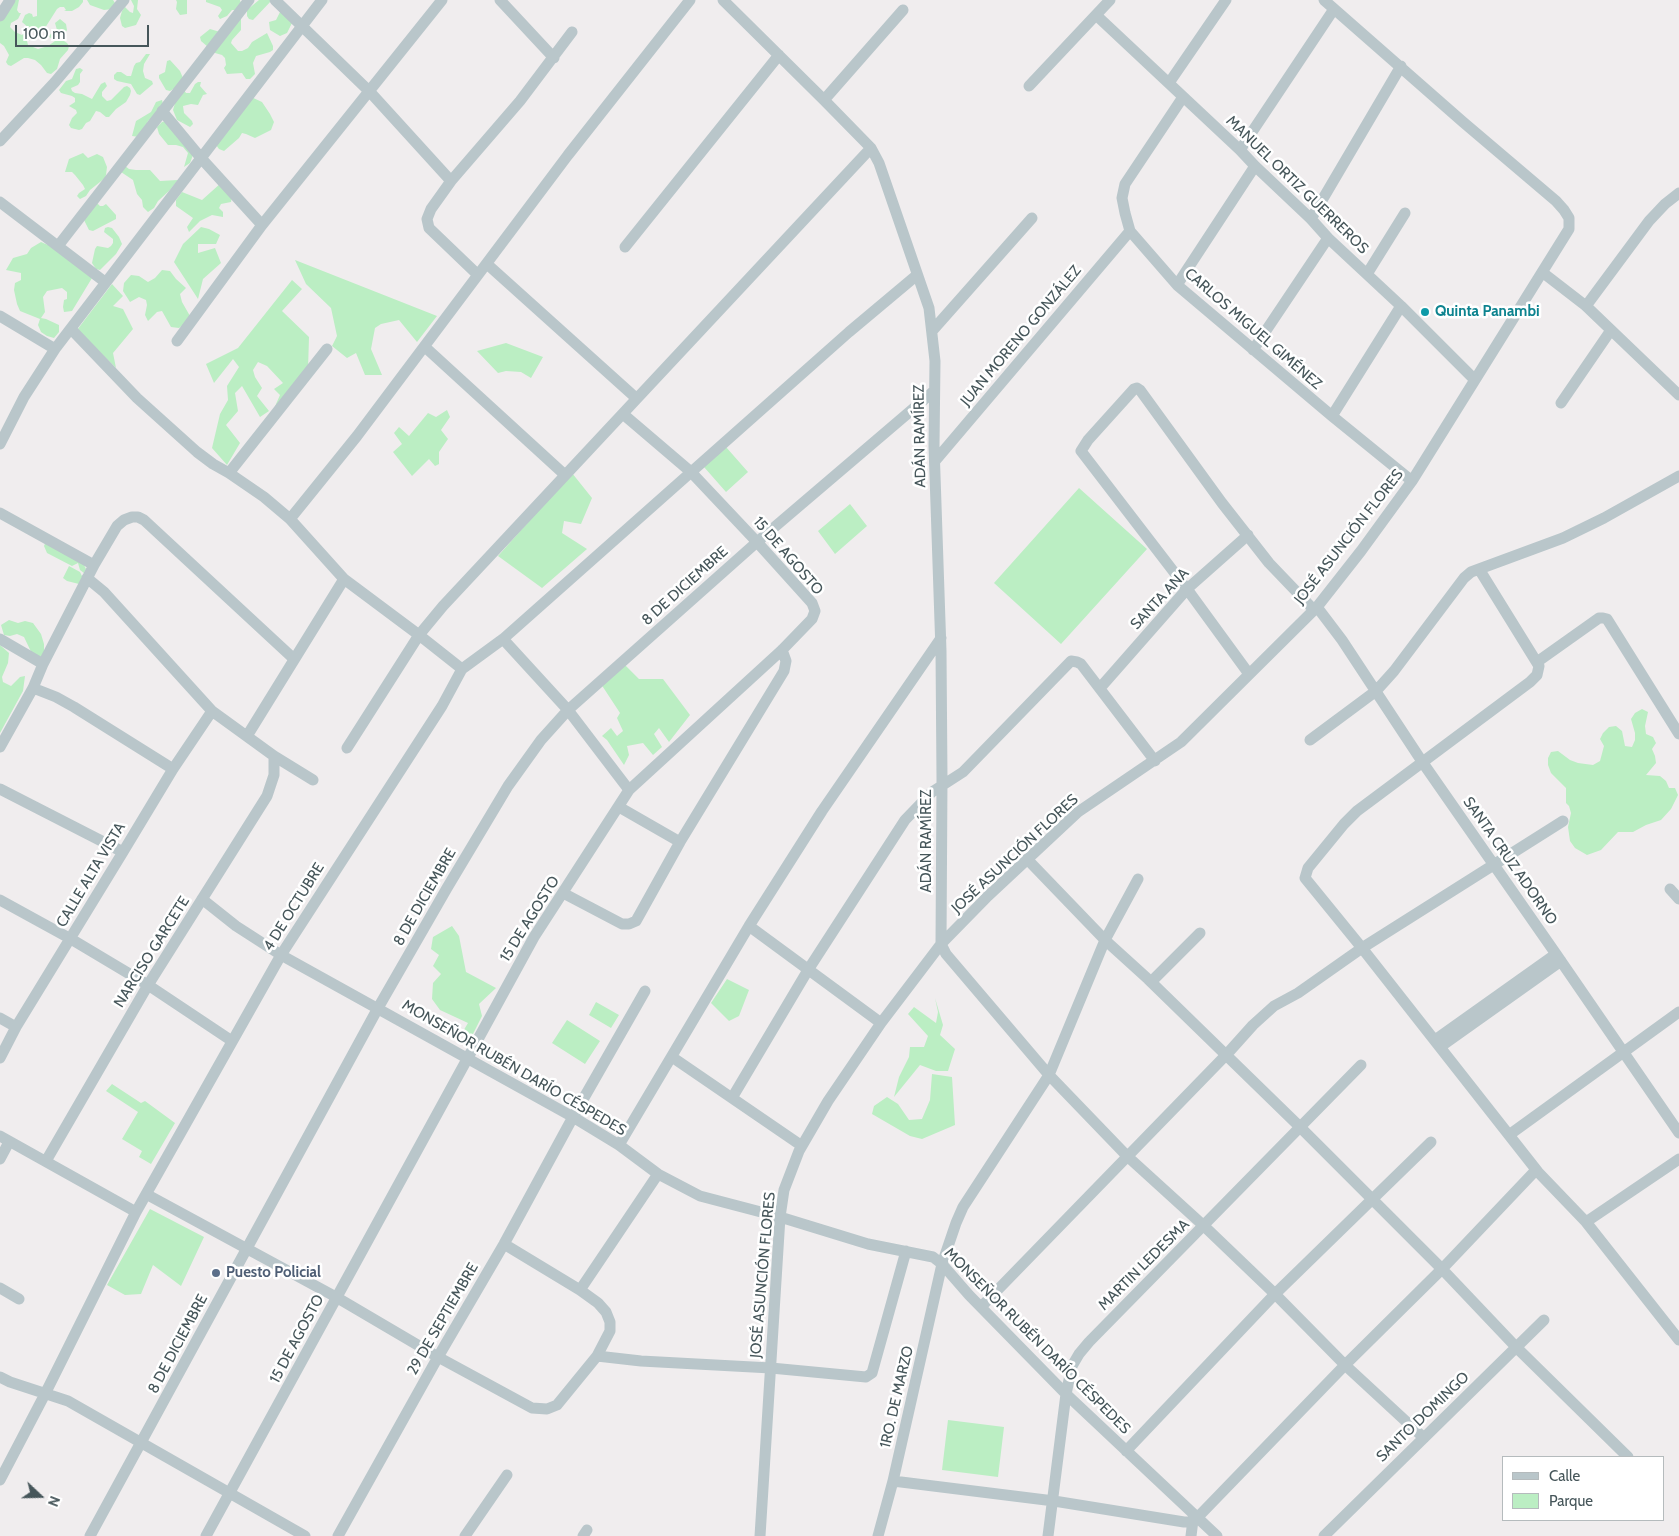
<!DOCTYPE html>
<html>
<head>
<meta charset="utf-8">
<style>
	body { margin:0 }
	#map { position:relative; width:1679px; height:1536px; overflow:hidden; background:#f0edee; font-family:Cabin,sans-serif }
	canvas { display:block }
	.legend { position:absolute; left:1502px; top:1456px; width:162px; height:65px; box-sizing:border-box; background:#fff; border:1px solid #b5bbbd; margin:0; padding:6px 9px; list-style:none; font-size:15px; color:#46565a }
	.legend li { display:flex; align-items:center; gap:10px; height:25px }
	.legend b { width:25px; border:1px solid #b5bbbd }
	.north { position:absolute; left:15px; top:1471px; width:50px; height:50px; -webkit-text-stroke:4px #fff; paint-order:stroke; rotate:111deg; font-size:14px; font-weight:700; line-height:20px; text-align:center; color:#46565a }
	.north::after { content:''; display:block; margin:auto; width:18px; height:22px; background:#46565a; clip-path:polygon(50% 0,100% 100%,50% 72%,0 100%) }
	.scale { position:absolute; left:15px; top:25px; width:134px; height:22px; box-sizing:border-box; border:2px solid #46565a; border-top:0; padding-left:6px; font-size:15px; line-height:18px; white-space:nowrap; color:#46565a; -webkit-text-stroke:4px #fff; paint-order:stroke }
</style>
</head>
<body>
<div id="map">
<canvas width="1679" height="1536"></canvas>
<ul class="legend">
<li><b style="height:6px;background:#b9c6ca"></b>Calle</li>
<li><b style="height:14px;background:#bbeec3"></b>Parque</li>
</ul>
<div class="north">N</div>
<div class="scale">100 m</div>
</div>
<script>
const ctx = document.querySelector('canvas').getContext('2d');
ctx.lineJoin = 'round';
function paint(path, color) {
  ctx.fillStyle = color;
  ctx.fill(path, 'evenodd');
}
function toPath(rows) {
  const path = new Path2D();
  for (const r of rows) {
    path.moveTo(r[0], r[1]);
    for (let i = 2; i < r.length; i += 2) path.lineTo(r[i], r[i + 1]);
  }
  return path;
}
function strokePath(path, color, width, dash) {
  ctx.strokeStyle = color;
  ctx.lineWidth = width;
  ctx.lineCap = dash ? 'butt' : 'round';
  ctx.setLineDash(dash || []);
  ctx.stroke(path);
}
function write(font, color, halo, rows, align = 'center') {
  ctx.font = font + ' Cabin,sans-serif';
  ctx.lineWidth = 5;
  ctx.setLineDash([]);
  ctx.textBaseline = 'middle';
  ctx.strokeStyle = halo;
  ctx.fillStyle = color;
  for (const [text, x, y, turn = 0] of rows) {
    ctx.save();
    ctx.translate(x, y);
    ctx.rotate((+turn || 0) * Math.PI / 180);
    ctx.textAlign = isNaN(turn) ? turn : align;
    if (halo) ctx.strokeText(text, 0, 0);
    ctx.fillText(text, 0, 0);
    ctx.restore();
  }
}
const green = toPath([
	[7,0,19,0,17,10,19,13,21,13,18,19,11,23,10,27,15,32,22,35,28,31,29,34,27,41,28,45,38,49,48,46,55,41,48,36,51,34,55,34,57,30,55,23,60,19,66,24,67,30,61,39,67,43,69,46,68,50,60,59,57,69,51,74,47,73,41,65,35,60,28,58,24,58,11,66,8,65,6,62,9,55,4,46,0,43,0,17],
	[37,0,83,0,83,2,79,7,72,11,64,11,66,10,64,7,60,7,57,9,45,28,40,33,36,34,22,22,25,15,29,13,32,14,33,17,37,16],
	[87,0,113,0,115,3,112,9,104,10,90,5],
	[131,0,138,0,137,9,141,15,136,25,125,28,122,26,120,18,122,11,125,7,130,12,133,13,134,6],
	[176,0,187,0,187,14,180,15,176,9,177,2],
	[206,0,240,0,241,4,236,10,232,10,227,16,220,19,218,16,222,10,220,7,206,2],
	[259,0,272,0,253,20,249,19,247,16,247,10],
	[281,10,292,23,287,33,280,36,270,30,269,22,276,20],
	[241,15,241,30,232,40,231,43,238,51,242,51,248,48,252,42,267,33,273,46,273,50,270,52,256,56,253,63,255,74,250,79,246,79,242,73,227,74,224,68,226,65,225,58,222,55,215,53,201,41,200,37,210,29,220,32],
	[146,54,150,54,144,64,143,71,145,78,152,81,153,84,140,95,137,94,131,84,117,81,114,79,114,75,117,72,121,72,127,76,131,76,134,66,136,63,140,62],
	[170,60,180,71,183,78,177,87,170,91,166,90,159,78,159,75,165,72,167,61],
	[80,68,83,70,80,74,80,82,78,85,71,88,72,91,75,93,82,94,92,99,101,84,105,82,107,86,102,92,102,96,107,101,111,100,124,87,127,86,130,88,131,91,130,95,126,102,116,109,109,117,106,117,100,112,96,111,90,121,86,123,82,129,79,130,71,128,69,125,72,118,77,113,76,110,69,106,75,102,75,98,72,96,61,93,59,90,66,81,72,79,76,69],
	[198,82,201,82,200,86,207,94,203,95,198,105,191,104,183,106,184,113,192,121,193,124,190,127,177,120,173,110,175,103,184,90,186,93,190,93,195,84],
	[249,96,262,102,270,114,274,122,271,130,255,138,246,134,242,133,239,138,224,151,219,149,216,145],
	[162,100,163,104,157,114,148,121,144,132,139,137,132,136,136,121,151,112,156,102],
	[166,121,193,155,190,163,184,167,188,153,183,147,176,145,168,145,159,134,157,127,162,122],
	[83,153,88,158,97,154,103,157,107,167,106,175,105,178,90,190,86,196,80,199,77,196,79,193,85,189,83,185,75,175,72,172,65,172,69,159],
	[125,166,129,169,136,170,150,170,160,181,178,180,169,191,158,201,154,208,148,212,143,207,142,200,137,194,133,180,121,172],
	[221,183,233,191,231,202,221,204,219,208,223,212,223,217,212,215,200,221,189,232,187,227,193,218,176,206,176,200,182,192,202,200],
	[97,203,100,206,103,206,106,204,116,215,116,219,93,231,89,230,84,220],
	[108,227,112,228,119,237,122,244,116,254,100,270,96,269,92,263,95,249,97,246,108,248,111,246,113,243,113,239,104,232,105,228],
	[201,227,209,229,220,235,216,244,198,244,198,253,215,248,221,263,203,279,198,299,174,262,183,244],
	[41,242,48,245,54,243,92,278,72,311,64,312,63,307,64,300,67,299,67,292,62,288,47,291,43,297,45,312,41,318,46,319,59,325,59,332,54,338,47,336,41,332,38,325,40,319,20,311,17,304,14,290,15,283,21,280,21,273,6,270,13,258,27,254,31,248],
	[295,260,437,316,417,342,399,320,381,324,375,328,371,349,382,375,365,375,356,353,347,358,332,346,337,336,331,308,306,284],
	[162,270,170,271,176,279,186,288,180,294,182,302,190,316,188,321,179,328,171,327,162,311,157,312,148,321,145,315,147,305,146,300,139,297,130,302,123,291,124,283,131,275,139,276,148,282,155,278],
	[292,280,302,289,282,311,309,337,308,370,269,420,280,395,274,389,283,383,267,366,258,362,253,370,255,377,262,388,257,396,269,411,260,417,242,386,235,393,238,411,226,425,240,443,227,465,212,448,220,414,228,400,227,386,239,367,233,359,214,383,206,364,238,348],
	[112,284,123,296,113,306,123,309,133,329,113,353,116,368,77,330],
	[506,343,543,357,531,378,521,372,506,371,498,373,477,351],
	[447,410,450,417,441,430,448,439,439,452,439,464,435,466,429,459,412,476,393,452,402,444,394,433,399,427,409,436,428,413,436,417],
	[726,447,748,472,726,492,704,467],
	[572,473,592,498,581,524,564,521,562,533,587,549,542,588,498,556],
	[1079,488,1147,549,1061,644,994,583],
	[850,504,867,526,835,554,818,531],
	[46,541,77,551,86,569,84,573,80,570,78,563,72,566,47,553,44,546],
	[69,566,80,572,83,578,79,584,67,581,63,578],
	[9,620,18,623,25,621,33,623,41,634,44,644,44,657,35,660,24,637,17,634,10,636,4,635,1,625],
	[0,645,9,653,8,663,2,677,3,682,11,686,20,677,25,676,23,691,0,733],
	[625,665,639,679,663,679,690,715,669,742,659,728,654,734,662,747,653,755,643,743,627,746,629,755,624,765,607,740,602,736,611,728,617,736,623,731,617,718,620,713,601,684],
	[1642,709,1648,712,1645,726,1646,734,1653,737,1656,743,1652,749,1655,756,1656,763,1646,775,1660,776,1666,781,1669,788,1675,788,1678,795,1671,809,1661,820,1646,825,1633,832,1618,832,1601,850,1587,855,1575,848,1570,841,1568,827,1571,813,1569,806,1566,803,1566,788,1551,773,1548,765,1548,758,1551,752,1558,751,1570,760,1578,763,1593,765,1600,761,1604,746,1600,739,1603,733,1609,727,1616,726,1622,731,1625,746,1632,747,1635,740,1635,733,1631,719,1635,713],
	[452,926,459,936,466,972,496,988,479,1004,482,1016,471,1038,462,1033,468,1023,440,1010,432,999,433,983,441,974,433,966,439,955,431,949,433,937],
	[727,979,749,990,739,1016,729,1021,711,1003],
	[935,998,943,1025,940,1035,955,1049,948,1071,936,1071,920,1065,894,1097,899,1077,909,1057,910,1047,924,1047,928,1036,908,1014,914,1007,936,1023,938,1012],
	[596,1002,619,1015,611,1028,589,1015],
	[567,1020,600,1041,585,1064,552,1043],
	[932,1074,952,1077,955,1125,922,1139,910,1136,872,1114,874,1106,887,1097,898,1104,909,1120,922,1119,930,1100],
	[112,1084,141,1103,145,1101,175,1123,151,1164,139,1157,142,1151,122,1139,138,1112,106,1091],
	[150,1209,204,1237,181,1286,153,1265,141,1294,125,1295,107,1285],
	[948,1420,1004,1427,998,1477,942,1470]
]);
const minor = toPath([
	[275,0,370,92,451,181],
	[500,0,554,58],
	[723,0,824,100,871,148,879,163,929,308,935,361,934,446,941,651,942,779,941,944,946,954,1049,1075,1127,1156,1204,1226,1275,1294,1345,1365,1424,1438],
	[1096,15,1240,150,1255,166,1311,219,1328,238,1401,306,1474,379],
	[0,16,10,0],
	[1169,83,1226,0],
	[1029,86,1110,0],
	[1183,97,1125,184,1122,198,1125,213,1130,231,1177,285,1332,416,1412,481],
	[824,100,903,10],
	[162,111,201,158,262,225],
	[0,141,55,82,124,0],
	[1240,150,1334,9],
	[0,202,105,282],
	[1311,219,1401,66],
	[58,246,249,0],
	[625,247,779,55],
	[487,264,636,398],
	[1542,272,1586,306,1679,395],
	[1367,274,1405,213],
	[478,275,429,228,427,219,431,209,451,181,520,101,572,32],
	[1177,285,1255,166],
	[1586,306,1649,221,1665,204,1679,193],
	[0,316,55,349],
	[71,329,137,398,197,452,213,464,229,473,264,497,290,519,344,579,419,635,462,669],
	[932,331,1032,218],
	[177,341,262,225,442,0],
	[425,347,565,475],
	[1253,350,1328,238],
	[1561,403,1611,330],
	[1332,416,1401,306],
	[0,444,24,397,55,349,322,0],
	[935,461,1130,231],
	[229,473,327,349],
	[0,513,94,565],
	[290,519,357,436,568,155,690,0],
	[1479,569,1539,666,1537,675,1530,682,1357,811,1344,824,1308,868,1305,878,1362,948,1538,1172,1586,1222,1679,1340],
	[87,578,104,592,212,711,274,756,313,780],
	[1317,607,1342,640,1423,763,1556,954,1679,1133],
	[0,639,43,664],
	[503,639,568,710,629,790],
	[1537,662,1599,618,1603,618,1607,619,1679,734],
	[1249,674,1187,589,1081,451,1088,440,1134,389,1137,388,1140,390,1222,503,1269,563,1314,610],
	[33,688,56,697,74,707,173,769],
	[1100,688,1187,589,1248,535],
	[247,736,344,579],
	[1310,740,1376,691,1394,671,1464,578,1471,572,1563,538,1604,518,1679,476],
	[0,747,33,688,43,664,94,565,117,526,124,520,132,517,138,517,144,520,294,659],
	[347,748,419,635,443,606,871,148],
	[0,789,123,852],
	[619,807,680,842],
	[1027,859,1105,940,1148,979,1300,1127,1442,1269,1516,1347,1628,1457],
	[1670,889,1679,899],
	[563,893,622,924,629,924,636,921,680,842,784,671,786,661,782,650],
	[202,899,236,926,281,955,573,1117,619,1145,658,1174,700,1196,780,1217,868,1244,933,1257,942,1264,969,1295,1066,1394,1217,1536],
	[0,900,71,939,148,985,232,1041],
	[749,926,881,1023],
	[1151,982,1200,933],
	[0,1018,16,1027],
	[1435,1040,1556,954],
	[1440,1047,1561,961],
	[672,1057,802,1146],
	[0,1058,16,1027,123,852,173,769,212,711],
	[732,1098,808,970,905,820,932,792,963,772,1071,661,1077,662,1081,664,1155,761],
	[1509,1135,1679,1012],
	[0,1136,136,1212],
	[619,1145,749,926,822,811,941,638],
	[0,1159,9,1142],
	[46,1161,148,985,267,796,274,775,274,756],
	[146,1194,336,1297,438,1357,532,1408,547,1409,557,1405,597,1356,610,1331,610,1322,606,1312,598,1303,580,1290,504,1244],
	[1586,1222,1679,1159],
	[0,1288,19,1299],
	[580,1290,658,1174],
	[981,1307,1227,1054,1253,1025,1274,1006,1298,993,1362,948,1563,821],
	[597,1356,641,1361,771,1368,866,1377,872,1373,906,1251],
	[0,1377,10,1382,68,1401,305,1536],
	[1126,1451,1275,1294,1431,1142],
	[0,1480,45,1394,136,1212,281,955,442,706,462,669,503,639,849,332,917,275],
	[893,1481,1054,1501,1184,1522,1190,1522,1197,1518,1345,1365,1442,1269,1536,1170],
	[90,1536,378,1008,447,888,508,786,541,740,568,710,757,542,934,391],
	[206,1536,534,937,629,790,782,650,812,619,815,611,812,603,757,542,691,472,623,414],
	[338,1536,438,1357,504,1244,573,1117,645,991],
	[465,1536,507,1475],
	[583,1536,587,1530],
	[760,1536,780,1217,784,1190,799,1151,828,1101,881,1023,941,944,988,896,1078,812,1181,742,1317,607,1361,551,1412,481,1569,229,1569,218,1564,210,1556,201,1463,122,1324,0],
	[878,1536,893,1481,942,1264,956,1223,963,1207,1049,1075,1105,940,1138,879],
	[1048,1536,1066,1394,1072,1366,1079,1354,1089,1342,1361,1065],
	[1191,1536,1193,1520],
	[1324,1536,1544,1320]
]);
const markers = [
	[1425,312,5,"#0f9aa8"],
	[216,1273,5,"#5c6f8a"]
];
const streetNames = [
	["MANUEL ORTIZ GUERREROS",1297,185,44],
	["CARLOS MIGUEL GIMÉNEZ",1253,329,41],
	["JUAN MORENO GONZÁLEZ",1021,336,-50],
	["ADÁN RAMÍREZ",920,436,-91],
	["JOSÉ ASUNCIÓN FLORES",1349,537,-52],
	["15 DE AGOSTO",788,556,49],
	["8 DE DICIEMBRE",685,586,-42],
	["SANTA ANA",1160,599,-47],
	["ADÁN RAMÍREZ",927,841,-90],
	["JOSÉ ASUNCIÓN FLORES",1015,854,-43],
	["SANTA CRUZ ADORNO",1510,861,55],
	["CALLE ALTA VISTA",91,875,-59],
	["8 DE DICIEMBRE",425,897,-60],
	["4 DE OCTUBRE",294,907,-58],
	["15 DE AGOSTO",530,919,-58],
	["NARCISO GARCETE",152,952,-58],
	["MONSEÑOR RUBÉN DARÍO CÉSPEDES",514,1068,30],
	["MARTIN LEDESMA",1144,1265,-45],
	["JOSÉ ASUNCIÓN FLORES",763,1275,-85],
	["29 DE SEPTIEMBRE",443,1319,-60],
	["15 DE AGOSTO",297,1339,-62],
	["MONSEÑOR RUBÉN DARÍO CÉSPEDES",1037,1341,45],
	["8 DE DICIEMBRE",178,1344,-62],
	["1RO. DE MARZO",897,1397,-77],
	["SANTO DOMINGO",1423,1417,-44]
];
const cultureNames = [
	["Quinta Panambi",1435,312]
];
const serviceNames = [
	["Puesto Policial",226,1273]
];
paint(green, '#bbeec3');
strokePath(minor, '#b9c6ca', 11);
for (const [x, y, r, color] of markers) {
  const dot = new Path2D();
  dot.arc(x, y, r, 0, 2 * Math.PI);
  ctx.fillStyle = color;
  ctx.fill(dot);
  strokePath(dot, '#fff', 2);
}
write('15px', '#46565a', '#fff', streetNames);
write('bold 15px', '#0d838f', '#fff', cultureNames, 'left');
write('bold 15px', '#4e5e75', '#fff', serviceNames, 'left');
</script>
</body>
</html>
